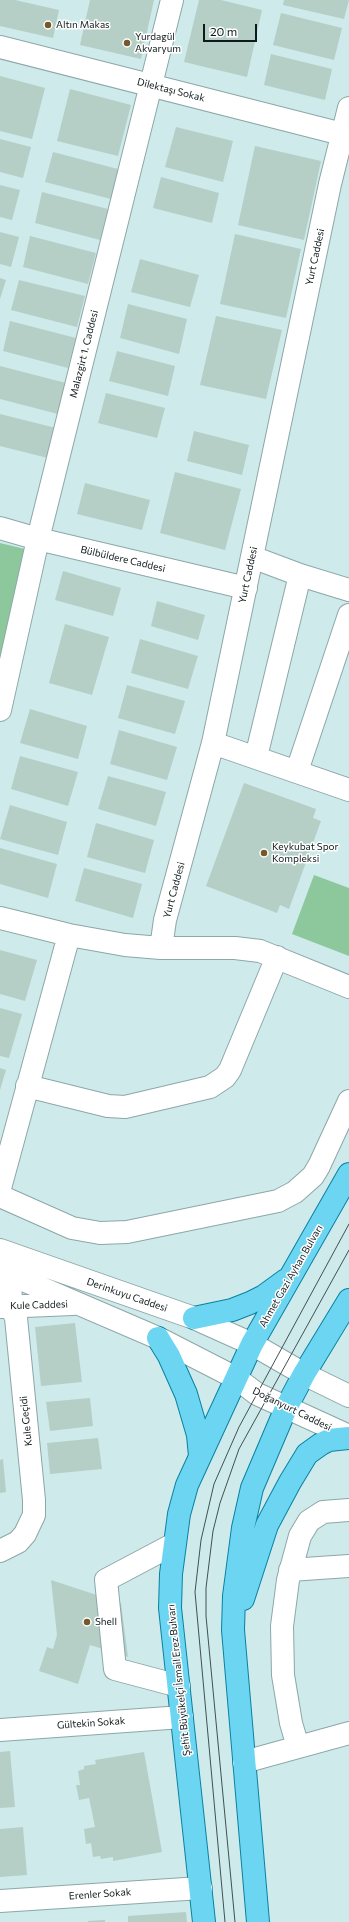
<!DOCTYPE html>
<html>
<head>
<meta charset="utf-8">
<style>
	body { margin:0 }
	#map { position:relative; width:349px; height:1922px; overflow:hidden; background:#ceeaeb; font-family:Commissioner,sans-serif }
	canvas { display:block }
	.scale { position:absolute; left:203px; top:24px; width:54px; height:18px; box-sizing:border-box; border:2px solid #0f191a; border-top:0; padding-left:5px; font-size:12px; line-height:14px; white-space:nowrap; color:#0f191a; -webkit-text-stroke:3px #fff; paint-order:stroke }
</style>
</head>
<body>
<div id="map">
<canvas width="349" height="1922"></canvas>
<div class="scale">20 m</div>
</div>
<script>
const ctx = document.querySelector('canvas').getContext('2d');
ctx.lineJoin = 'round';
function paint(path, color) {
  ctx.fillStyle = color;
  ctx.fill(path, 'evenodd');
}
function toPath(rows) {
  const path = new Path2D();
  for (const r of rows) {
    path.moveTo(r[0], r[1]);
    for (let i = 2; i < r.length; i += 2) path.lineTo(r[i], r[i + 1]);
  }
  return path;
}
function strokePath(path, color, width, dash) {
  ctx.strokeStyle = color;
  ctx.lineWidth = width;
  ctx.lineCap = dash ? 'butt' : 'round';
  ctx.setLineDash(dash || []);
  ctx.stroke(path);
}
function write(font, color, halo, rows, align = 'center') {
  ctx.font = font + ' Commissioner,sans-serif';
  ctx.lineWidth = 3;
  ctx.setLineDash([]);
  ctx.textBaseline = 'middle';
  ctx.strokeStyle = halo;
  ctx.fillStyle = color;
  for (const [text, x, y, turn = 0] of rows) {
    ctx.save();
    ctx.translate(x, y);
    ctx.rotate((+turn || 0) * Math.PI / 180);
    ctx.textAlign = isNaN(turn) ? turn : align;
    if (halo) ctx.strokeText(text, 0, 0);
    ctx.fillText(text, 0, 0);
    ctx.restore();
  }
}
const green = toPath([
	[0,543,29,550,0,668],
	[314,875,349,888,349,956,292,934]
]);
const building = toPath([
	[0,0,15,0,59,10,53,38,0,26],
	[90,0,154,0,141,59,80,45],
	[199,0,221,0,262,10,247,77,184,62],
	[284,0,349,0,344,19,283,5],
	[281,13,342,28,334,60,273,45],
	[271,54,332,69,325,100,264,85],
	[0,76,45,88,32,139,0,131],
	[70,89,131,105,118,156,57,141],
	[176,127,233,141,223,182,165,167],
	[0,139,31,147,23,178,0,172],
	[255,146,321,161,304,240,238,225],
	[53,152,118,169,111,199,45,182],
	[161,177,219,193,212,223,153,208],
	[0,185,20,190,12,220,0,217],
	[42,192,108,209,100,240,35,223],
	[0,232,19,237,11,267,0,264],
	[235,234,301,249,286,318,220,304],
	[30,236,96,253,88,284,23,267],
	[140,259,199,275,190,307,131,292],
	[0,278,6,280,0,299],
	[19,280,85,296,77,327,11,310],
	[128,304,187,319,179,354,120,338],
	[216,316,282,330,266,399,200,385],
	[10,321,76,338,68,368,3,351],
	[117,351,175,366,168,396,109,381],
	[0,366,66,383,58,414,0,399],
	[106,393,165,408,157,438,98,423],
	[0,414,56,428,48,458,0,446],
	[194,431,249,445,242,475,187,461],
	[175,472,241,489,225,550,160,533],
	[85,483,150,500,142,530,77,514],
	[63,571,121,588,113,616,55,600],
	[157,601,205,615,198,640,151,626],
	[65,624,109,637,92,695,49,683],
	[140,639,198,656,188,689,131,673],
	[127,685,185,701,175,734,118,718],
	[30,709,87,726,78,759,20,743],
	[119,730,177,747,167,780,110,764],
	[20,756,78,772,68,806,11,789],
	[108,776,166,792,156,826,98,809],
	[244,783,316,809,313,818,321,821,289,909,280,905,277,913,206,886],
	[10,805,67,822,58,855,0,839],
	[96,823,154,840,145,873,87,857],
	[0,848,57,864,48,898,0,884],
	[84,868,142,884,133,918,75,901],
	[0,950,37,960,25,1001,0,994],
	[0,1008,22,1014,9,1058,0,1056],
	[0,1068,6,1070,0,1090],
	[75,1323,82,1382,41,1386,35,1327],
	[90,1398,93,1426,50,1431,46,1402],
	[98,1438,102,1469,50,1474,47,1443],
	[3,1459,6,1492,0,1493,0,1460],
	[51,1580,121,1603,128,1657,90,1645,78,1684,39,1671,47,1647,53,1649,57,1635],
	[10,1751,15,1807,0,1808,0,1752],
	[144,1752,162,1852,113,1861,113,1857,101,1859,100,1856,93,1857,91,1843,86,1844,84,1829,95,1827,89,1798,79,1800,76,1785,80,1785,78,1771,84,1769,84,1766,96,1764,95,1760],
	[23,1827,27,1875,0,1877,0,1829],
	[186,1912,187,1922,128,1922,128,1916],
	[105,1920,105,1922,88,1922,88,1921]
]);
const minor = toPath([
	[0,47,342,134],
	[0,528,38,539,246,588],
	[252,557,300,575,349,590],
	[0,710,38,539,172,0],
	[213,743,349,790],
	[256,757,300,575],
	[297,771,349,615],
	[0,918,69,935,125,945,161,948,165,920,213,743,330,184,349,108],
	[161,948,235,948,260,951,349,987],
	[27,1086,108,1106,125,1107,210,1087,225,1077,230,1070,277,957],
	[0,1188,69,935],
	[0,1196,72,1228,100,1233,127,1232,278,1201,295,1192,313,1176,319,1166,349,1101],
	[0,1250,194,1318,252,1344,304,1374,349,1396],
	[0,1270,158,1338,236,1378,257,1394,349,1436],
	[0,1307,73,1304],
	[174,1544,106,1580,115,1669,179,1686],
	[0,1551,18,1542,25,1534,34,1515,34,1500,16,1318,11,1306,10,1274,5,1263],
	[290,1570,349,1566],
	[0,1730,182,1717],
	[298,1747,291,1723,283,1675,282,1626,288,1580,300,1536,309,1521,323,1512,349,1510],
	[244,1762,349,1733],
	[0,1901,201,1888]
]);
const major = toPath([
	[194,1318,232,1310,250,1303,264,1296,286,1280],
	[158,1338,169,1356,186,1394,198,1435,200,1456],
	[243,1599,267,1525,290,1482,307,1454,321,1444,329,1440,349,1438],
	[204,1922,170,1608,171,1574,179,1514,187,1485,252,1344,349,1174],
	[258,1922,233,1630,234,1596,243,1528,252,1488,286,1408,304,1374,349,1300]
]);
const tram = toPath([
	[225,1922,195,1592,201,1540,214,1484,239,1427,349,1224],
	[235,1922,206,1616,206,1588,213,1531,220,1503,239,1449,349,1250]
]);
const markers = [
	[48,25,4,"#73592b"],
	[127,43,4,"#73592b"],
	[264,853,4,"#73592b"],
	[87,1622,4,"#73592b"]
];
const poiNames = [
	["Altın Makas",56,25],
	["Yurdagül",135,37],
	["Akvaryum",135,49],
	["Keykubat Spor",272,847],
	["Kompleksi",272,859],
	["Shell",95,1622]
];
const streetNames = [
	["Dilektaşı Sokak",171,90,14],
	["Yurt Caddesi",315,257,-78],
	["Malazgirt 1. Caddesi",84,354,-76],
	["Bülbüldere Caddesi",123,559,13],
	["Yurt Caddesi",248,575,-78],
	["Yurt Caddesi",174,890,-75],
	["Ahmet Gazi Ayhan Bulvarı",291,1276,-60],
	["Derinkuyu Caddesi",127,1295,19],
	["Kule Caddesi",39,1305,-2],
	["Doğanyurt Caddesi",292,1409,26],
	["Kule Geçidi",26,1421,-96],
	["Şehit Büyükelçi İsmail Erez Bulvarı",179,1680,-96],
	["Gültekin Sokak",91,1723,-4],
	["Erenler Sokak",100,1894,-4]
];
paint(green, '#8dc89d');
paint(building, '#b5cfc7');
strokePath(minor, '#8da7a8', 24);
strokePath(major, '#0a81a1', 24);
strokePath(minor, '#fff', 22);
strokePath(major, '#6bd5f2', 22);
strokePath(tram, '#415051', 1);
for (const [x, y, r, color] of markers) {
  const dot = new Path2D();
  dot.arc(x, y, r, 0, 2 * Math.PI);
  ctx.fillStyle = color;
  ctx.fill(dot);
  strokePath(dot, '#fff', 1.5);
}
write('10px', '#0f191a', '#fff', poiNames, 'left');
write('10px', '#0f191a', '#fff', streetNames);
</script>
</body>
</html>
